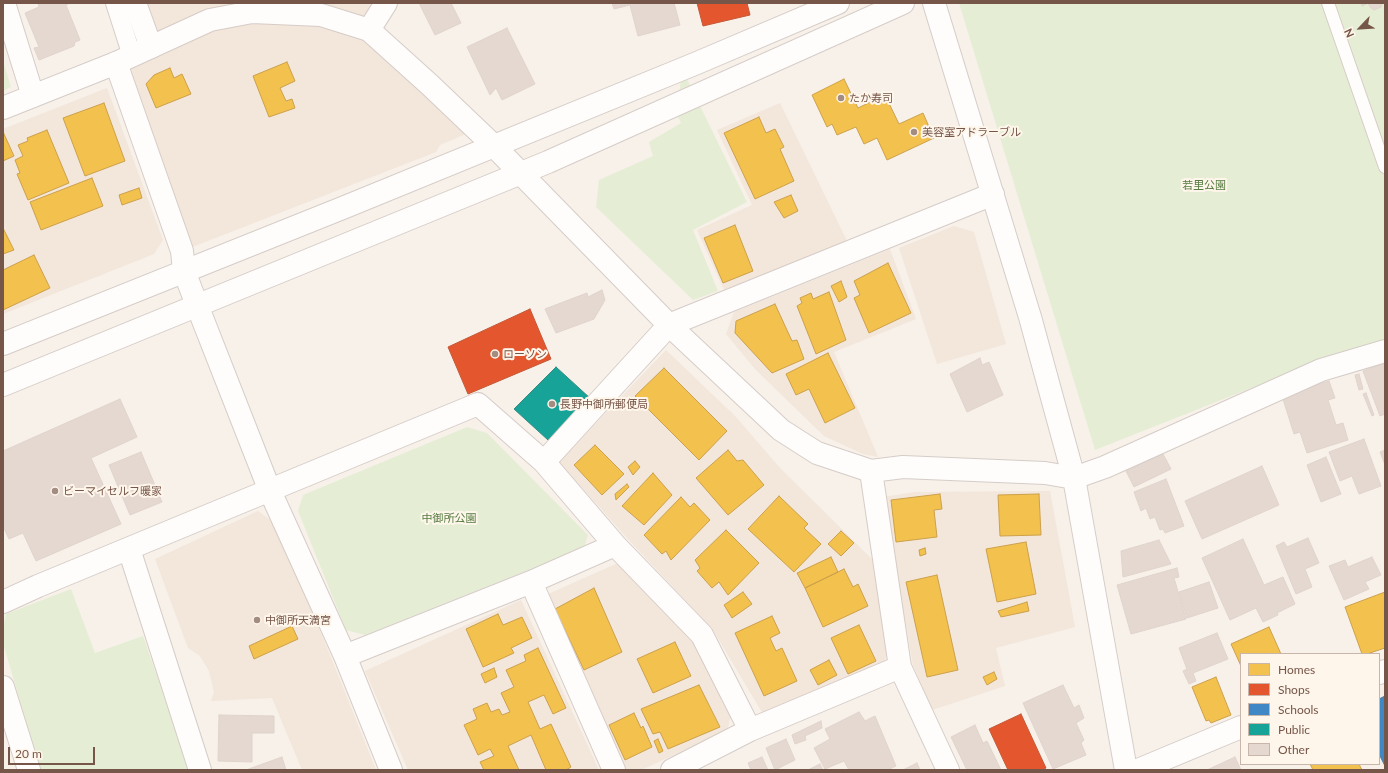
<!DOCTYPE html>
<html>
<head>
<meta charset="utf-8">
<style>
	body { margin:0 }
	#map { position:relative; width:1388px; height:773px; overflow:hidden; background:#f7f1ea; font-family:Lato,sans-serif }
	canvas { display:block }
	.frame { position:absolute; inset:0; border:4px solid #765649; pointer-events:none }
	.legend { position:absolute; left:1240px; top:653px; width:140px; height:112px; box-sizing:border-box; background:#fff6eb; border:1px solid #c8b6aa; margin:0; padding:5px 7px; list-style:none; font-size:12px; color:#765649 }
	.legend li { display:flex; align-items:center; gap:8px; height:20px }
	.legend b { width:20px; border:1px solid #c8b6aa }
	.north { position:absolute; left:1340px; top:8px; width:40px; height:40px; -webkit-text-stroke:3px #fff6eb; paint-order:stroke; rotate:245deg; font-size:11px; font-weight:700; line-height:16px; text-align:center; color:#765649 }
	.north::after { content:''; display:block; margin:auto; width:14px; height:18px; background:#765649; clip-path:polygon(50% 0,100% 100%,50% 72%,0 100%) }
	.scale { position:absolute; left:8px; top:747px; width:87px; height:18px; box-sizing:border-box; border:2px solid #765649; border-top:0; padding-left:5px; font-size:12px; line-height:14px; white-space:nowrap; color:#765649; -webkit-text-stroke:3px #fff6eb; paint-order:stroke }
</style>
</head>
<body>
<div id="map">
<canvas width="1388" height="773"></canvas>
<div class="frame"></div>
<ul class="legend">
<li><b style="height:11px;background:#f2c14e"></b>Homes</li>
<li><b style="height:11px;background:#e4572e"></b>Shops</li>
<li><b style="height:11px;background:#3f88c5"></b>Schools</li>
<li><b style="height:11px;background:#17a398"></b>Public</li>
<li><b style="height:11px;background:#e4d8d1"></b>Other</li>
</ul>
<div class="north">N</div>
<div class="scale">20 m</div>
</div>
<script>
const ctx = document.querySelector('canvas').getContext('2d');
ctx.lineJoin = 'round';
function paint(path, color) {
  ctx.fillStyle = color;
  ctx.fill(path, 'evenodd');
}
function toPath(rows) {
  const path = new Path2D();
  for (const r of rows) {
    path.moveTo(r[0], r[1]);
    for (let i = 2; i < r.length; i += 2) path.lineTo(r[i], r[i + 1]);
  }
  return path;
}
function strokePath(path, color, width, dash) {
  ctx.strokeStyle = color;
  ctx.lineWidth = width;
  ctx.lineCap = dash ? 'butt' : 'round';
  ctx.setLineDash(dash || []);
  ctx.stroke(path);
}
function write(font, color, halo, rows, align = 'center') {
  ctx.font = font + ' Lato,"Noto Sans JP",sans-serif';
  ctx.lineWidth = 4;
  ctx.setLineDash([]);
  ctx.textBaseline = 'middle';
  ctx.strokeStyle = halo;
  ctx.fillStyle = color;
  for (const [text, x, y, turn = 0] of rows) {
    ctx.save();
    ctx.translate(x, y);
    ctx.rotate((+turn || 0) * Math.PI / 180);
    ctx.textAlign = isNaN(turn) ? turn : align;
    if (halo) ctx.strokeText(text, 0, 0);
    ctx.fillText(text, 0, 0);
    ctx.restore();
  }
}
const residential = toPath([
	[135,3,386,3,369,30,477,129,440,145,436,152,182,251,116,63,151,47],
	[107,88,163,240,154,254,3,314,3,129],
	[780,103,847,241,724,290,697,230,752,205,717,130],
	[954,226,974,232,1006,344,937,364,899,248],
	[890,249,916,319,834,352,878,457,863,454,824,436,755,369,726,334,734,312],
	[666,350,736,417,780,468,873,560,887,648,885,662,763,714,713,630,627,538,559,462],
	[1050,491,1075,627,996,648,1005,686,932,710,913,665,883,497,915,492],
	[258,511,276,524,334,665,376,770,302,770,272,698,211,701,214,692,209,671,200,656,188,648,155,559],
	[618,563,698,640,733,708,727,731,641,770,621,769,546,595],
	[521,600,599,770,408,770,365,671]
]);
const green = toPath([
	[959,3,1385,3,1385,341,1317,362,1095,450],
	[3,61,11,87,3,91],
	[682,69,747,202,693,230,718,291,693,300,596,207,599,180,653,156,649,142,681,123,677,115],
	[467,427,487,433,588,535,584,548,365,635,346,630,298,511,303,495],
	[71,589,95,653,143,636,190,770,40,770,3,643,3,628,6,614]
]);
const homes = toPath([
	[287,62,295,81,280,88,286,101,292,99,295,108,269,117,253,76,287,62],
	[170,68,174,78,182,74,191,94,156,108,146,84,154,75,170,68],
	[844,79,858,108,885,95,899,124,923,113,934,138,887,160,877,138,864,144,856,127,837,135,832,124,827,127,812,95,844,79],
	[104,103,125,161,85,176,63,118,104,103],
	[759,117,766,133,775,129,784,147,780,149,794,181,755,199,724,133,759,117],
	[47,130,69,183,28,200,17,174,20,173,15,160,23,156,18,145,28,141,27,138,47,130],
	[4,134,14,156,3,161,3,135,4,134],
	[92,178,103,206,41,230,30,202,92,178],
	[139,188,142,198,122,205,119,195,139,188],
	[791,195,798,211,784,218,774,202,791,195],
	[735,225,753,271,723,283,704,238,735,225],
	[3,228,14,250,3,254,3,228],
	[34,255,50,288,3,310,3,270,34,255],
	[888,263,911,313,869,333,854,298,860,295,854,281,888,263],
	[841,281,847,297,839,302,831,286,841,281],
	[829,292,846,340,816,354,797,306,802,303,800,298,811,293,813,299,829,292],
	[775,304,792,341,797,340,804,359,772,373,735,333,736,321,775,304],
	[828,353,855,408,825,423,809,389,796,395,786,374,828,353],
	[664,368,727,431,699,460,635,396,664,368],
	[595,445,624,474,602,495,574,465,595,445],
	[728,450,737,461,743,460,764,485,728,515,696,478,728,450],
	[635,461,640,467,633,475,628,467,635,461],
	[653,473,672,495,644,525,622,506,653,473],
	[627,484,629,487,616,500,615,494,627,484],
	[940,494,942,509,934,510,937,537,896,542,891,500,940,494],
	[1039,494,1041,535,1000,536,998,495,1039,494],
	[779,496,808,524,804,528,821,544,794,572,748,529,779,496],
	[681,497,690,507,694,503,710,520,671,560,666,551,662,554,644,535,681,497],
	[726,530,759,563,728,595,719,582,712,588,697,571,700,568,695,560,726,530],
	[841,531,854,543,841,556,828,544,841,531],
	[1026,542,1036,594,997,602,986,549,1026,542],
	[925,548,926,554,920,556,919,550,925,548],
	[831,557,838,572,805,588,797,573,831,557],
	[844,569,853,587,858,584,868,606,823,627,805,588,844,569],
	[937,575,958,670,927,677,906,582,937,575],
	[594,588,622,652,584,670,555,609,594,588],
	[743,592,752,604,732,618,724,605,743,592],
	[1385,592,1385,648,1367,654,1362,654,1345,607,1385,592],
	[1027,602,1029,611,1001,617,998,611,1027,602],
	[498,614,503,625,522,617,532,638,511,648,514,653,483,667,466,629,498,614],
	[772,616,780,633,770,638,776,651,782,648,797,681,764,696,735,633,772,616],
	[859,625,876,661,848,674,831,638,859,625],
	[292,626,298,639,254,659,249,646,292,626],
	[1269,627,1281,654,1241,654,1241,666,1231,644,1269,627],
	[675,642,691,676,653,693,637,659,675,642],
	[538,648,566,708,553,714,544,695,528,702,540,729,551,724,571,767,566,770,546,770,531,735,508,746,519,770,484,770,480,762,494,756,490,749,478,755,464,725,477,719,473,709,487,703,491,712,499,709,502,715,510,712,501,693,514,687,506,670,526,661,524,655,538,648],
	[829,660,837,675,818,685,810,670,829,660],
	[494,668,497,677,485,683,481,674,494,668],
	[994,672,997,679,987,685,983,677,994,672],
	[1216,677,1231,715,1211,723,1209,720,1206,721,1192,687,1216,677],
	[699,685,720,727,668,749,660,732,653,734,641,709,699,685],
	[634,713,641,728,643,726,652,747,625,760,609,725,634,713],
	[658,739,663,751,659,753,654,741,658,739],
	[1310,764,1359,764,1362,770,1313,770,1310,764]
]);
const shops = toPath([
	[697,3,747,3,750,15,703,26,697,3],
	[530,309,551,359,468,394,448,347,530,309],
	[1021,714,1046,768,1042,770,1008,770,989,729,1021,714]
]);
const schools = toPath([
	[1385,696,1385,766,1379,754,1379,699,1385,696]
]);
const public = toPath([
	[556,367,591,399,548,440,514,409,556,367]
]);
const building = toPath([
	[38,3,70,3,66,5,80,40,75,42,74,46,39,60,34,48,39,47,25,13,39,7,38,3],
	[419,3,451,3,461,23,435,35,419,3],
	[612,3,674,3,680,25,638,36,630,5,614,9,612,3],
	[1361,3,1382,3,1381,7,1374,10,1371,8,1368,3,1362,6,1361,3],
	[507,28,535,84,502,100,496,88,490,95,467,47,507,28],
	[602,290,605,300,594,319,556,333,545,309,587,293,588,297,602,290],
	[980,358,982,365,989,362,1003,395,967,412,950,374,980,358],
	[1385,363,1385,414,1380,416,1363,371,1385,363],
	[1359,374,1363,389,1359,390,1355,375,1359,374],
	[1329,381,1335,398,1328,400,1336,425,1343,423,1348,440,1307,453,1300,432,1294,434,1282,396,1329,381],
	[1366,393,1374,415,1372,416,1363,394,1366,393],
	[120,399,137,437,91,458,121,524,36,561,23,533,9,539,3,526,3,451,120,399],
	[1364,439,1381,486,1359,494,1352,476,1340,481,1329,452,1364,439],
	[1385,450,1385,465,1380,452,1385,450],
	[141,452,162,502,130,515,109,465,141,452],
	[1163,454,1171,469,1134,487,1126,471,1163,454],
	[1326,457,1341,494,1321,502,1307,465,1326,457],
	[1262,466,1279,505,1202,539,1185,501,1262,466],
	[1166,479,1184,526,1165,533,1163,529,1160,530,1155,517,1150,519,1146,508,1141,511,1134,492,1166,479],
	[1308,538,1319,563,1305,569,1312,587,1296,594,1276,546,1284,542,1287,547,1308,538],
	[1243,539,1264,585,1283,577,1295,604,1277,613,1278,615,1263,622,1256,608,1230,620,1202,558,1243,539],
	[1159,540,1171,564,1123,577,1121,551,1159,540],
	[1372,557,1381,575,1365,582,1369,589,1344,600,1329,566,1345,560,1348,567,1372,557],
	[1177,568,1179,577,1174,578,1186,619,1131,634,1117,585,1177,568],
	[1209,582,1218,608,1187,618,1179,592,1209,582],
	[1217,633,1228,659,1193,673,1196,681,1189,684,1183,671,1187,669,1179,648,1217,633],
	[1063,685,1074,708,1079,705,1084,718,1076,723,1084,740,1081,743,1086,755,1053,769,1023,703,1063,685],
	[859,712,865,721,875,716,896,766,887,770,849,770,844,761,825,769,814,748,830,739,825,729,859,712],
	[219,715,274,716,274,733,252,733,252,762,218,761,219,715],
	[821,721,822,728,805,736,806,740,795,744,792,735,821,721],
	[975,725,983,743,987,741,1001,770,967,770,951,737,975,725],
	[786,739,795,760,775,770,766,748,786,739],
	[282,757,286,770,246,770,282,757],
	[762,757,768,770,751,770,748,763,762,757],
	[1235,757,1241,770,1207,770,1235,757],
	[917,763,920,770,903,770,917,763],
	[820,764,823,770,808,770,820,764]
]);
const service = toPath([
	[1328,3,1385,167]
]);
const pedestrian = toPath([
	[115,3,132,56]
]);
const minor = toPath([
	[4,3,33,96],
	[135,3,151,47],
	[369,30,386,3],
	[116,63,182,251,184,271,197,305,270,491,345,656,391,770],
	[544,462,669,325,993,194],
	[871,471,900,667,948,770],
	[1074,478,1105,467,1321,370,1385,351],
	[129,549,200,770],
	[531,582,614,770],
	[3,602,38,586,478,404,544,462,615,545,702,635,750,730],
	[345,656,531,582,615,545],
	[1379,673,1385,671],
	[3,687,29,770],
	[672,770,750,730,900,667],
	[1138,770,1241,727]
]);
const tertiary = toPath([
	[934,3,1030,317,1074,478,1126,770],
	[3,108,116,63,210,20,252,12,321,15,369,30,430,85,494,146,669,325,781,430,817,453,871,471,903,467,1045,473,1074,478],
	[3,344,345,207,697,63,838,3],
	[3,385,548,162,903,3]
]);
const markers = [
	[841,98,4,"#a38c81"],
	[914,132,4,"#a38c81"],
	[495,354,4,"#a38c81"],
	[552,404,4,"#a38c81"],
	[55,491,4,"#a38c81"],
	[257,620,4,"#a38c81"]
];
const poiNames = [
	["たか寿司",849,98],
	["美容室アドラーブル",922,132],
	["ローソン",503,354],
	["長野中御所郵便局",560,404],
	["ビーマイセルフ暖家",63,491],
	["中御所天満宮",265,620]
];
const parkNames = [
	["若里公園",1204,185],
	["中御所公園",449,518]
];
paint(residential, '#f3e6da');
paint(green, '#e5eed4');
paint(homes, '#f2c14e');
strokePath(homes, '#cda14c', 1);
paint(shops, '#e4572e');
strokePath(shops, '#c35736', 1);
paint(schools, '#3f88c5');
strokePath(schools, '#5079a0', 1);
paint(public, '#17a398');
strokePath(public, '#348c80', 1);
paint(building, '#e4d8d1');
strokePath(building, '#e0d3cc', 1);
strokePath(service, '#d6ccc7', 14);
strokePath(pedestrian, '#d6ccc7', 20);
strokePath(minor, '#d6ccc7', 24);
strokePath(tertiary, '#d6ccc7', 24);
strokePath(service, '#fefdfc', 12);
strokePath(pedestrian, '#fefdfc', 18);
strokePath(minor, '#fefdfc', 22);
strokePath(tertiary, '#fefdfc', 22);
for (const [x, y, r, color] of markers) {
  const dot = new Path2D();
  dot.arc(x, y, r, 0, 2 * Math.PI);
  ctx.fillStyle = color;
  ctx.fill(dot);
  strokePath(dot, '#fff6eb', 1.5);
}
write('11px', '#765649', '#fff6eb', poiNames, 'left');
write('11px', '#567c41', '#fff6eb', parkNames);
</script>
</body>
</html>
